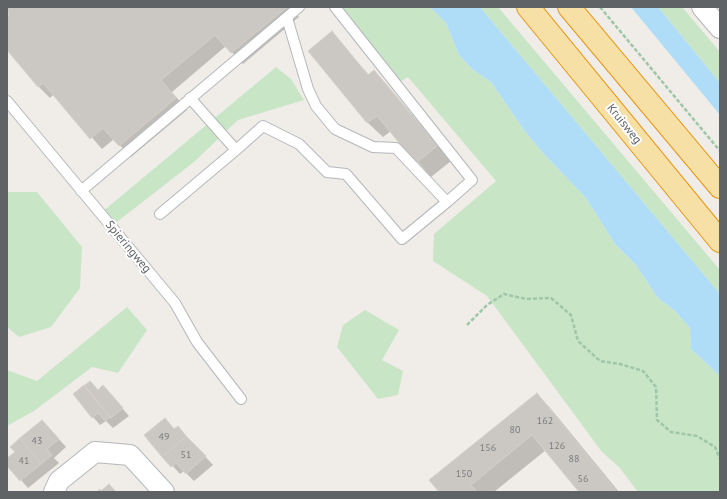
<!DOCTYPE html>
<html>
<head>
<meta charset="utf-8">
<style>
	body { margin:0 }
	#map { position:relative; width:727px; height:499px; overflow:hidden; background:#f0ede8; font-family:"PT Sans",sans-serif }
	canvas { display:block }
	.frame { position:absolute; inset:0; border:8px solid #5f6366; pointer-events:none }
</style>
</head>
<body>
<div id="map">
<canvas width="727" height="499"></canvas>
<div class="frame"></div>
</div>
<script>
const ctx = document.querySelector('canvas').getContext('2d');
ctx.lineJoin = 'round';
function paint(path, color) {
  ctx.fillStyle = color;
  ctx.fill(path, 'evenodd');
}
function toPath(rows) {
  const path = new Path2D();
  for (const r of rows) {
    path.moveTo(r[0], r[1]);
    for (let i = 2; i < r.length; i += 2) path.lineTo(r[i], r[i + 1]);
  }
  return path;
}
function strokePath(path, color, width, dash) {
  ctx.strokeStyle = color;
  ctx.lineWidth = width;
  ctx.lineCap = dash ? 'butt' : 'round';
  ctx.setLineDash(dash || []);
  ctx.stroke(path);
}
function write(font, color, halo, rows, align = 'center') {
  ctx.font = font + ' "PT Sans",sans-serif';
  ctx.lineWidth = 4;
  ctx.setLineDash([]);
  ctx.textBaseline = 'middle';
  ctx.strokeStyle = halo;
  ctx.fillStyle = color;
  for (const [text, x, y, turn = 0] of rows) {
    ctx.save();
    ctx.translate(x, y);
    ctx.rotate((+turn || 0) * Math.PI / 180);
    ctx.textAlign = isNaN(turn) ? turn : align;
    if (halo) ctx.strokeText(text, 0, 0);
    ctx.fillText(text, 0, 0);
    ctx.restore();
  }
}
const green = toPath([
	[337,7,430,7,437,12,446,23,459,55,472,69,491,82,524,130,543,153,586,198,615,244,636,265,658,298,674,310,690,328,691,349,720,376,720,492,638,492,619,467,602,452,487,296,433,261,434,234,496,181,408,77,398,83],
	[480,7,498,7,720,270,720,294],
	[658,7,682,7,720,52,720,83],
	[276,67,291,79,304,100,238,120,194,162,113,225,102,212],
	[7,192,37,192,82,247,80,288,51,327,19,337,7,327],
	[127,307,147,330,118,373,92,367,34,411,7,426,7,370,37,381],
	[365,310,399,330,382,360,403,371,398,395,378,399,337,347,343,325]
]);
const water = toPath([
	[430,7,480,7,720,294,720,376,691,349,690,328,674,310,658,298,636,265,615,244,586,198,543,153,524,130,491,82,472,69,459,55,446,23],
	[631,7,658,7,720,83,720,115]
]);
const shadow = toPath([
	[7,7,291,7,299,17,243,64,226,46,172,92,187,110,131,157,114,139,102,149,54,94,50,98,39,87,7,48,7,18,11,15,7,10],
	[332,33,369,75,374,71,388,86,451,161,431,177,391,131,383,137,368,123,309,51],
	[98,390,109,393,129,416,113,428,106,421,100,425,93,417],
	[537,394,551,409,619,492,580,492,546,450,494,492,440,492],
	[165,419,175,430,178,427,213,465,194,481,184,471,180,474,146,436],
	[50,429,66,447,54,458,59,463,28,488,7,464,7,460]
]);
const building = toPath([
	[7,7,287,7,231,53,215,35,161,80,176,98,119,146,103,128,90,139,43,83,38,87,7,50,7,16,9,15,7,7],
	[332,31,368,75,374,70,437,146,416,163,377,116,367,123,308,51,332,31],
	[90,381,98,390,103,385,123,408,111,418,84,386,90,381],
	[84,385,110,417,105,421,98,413,92,418,73,394,84,385],
	[537,393,617,492,579,492,532,435,471,485,477,492,439,492,429,480,537,393],
	[165,418,174,429,178,426,186,436,162,457,144,435,165,418],
	[42,420,59,439,47,449,52,455,41,464,20,438,42,420],
	[186,436,206,456,186,474,176,463,171,467,162,457,186,436],
	[20,438,41,464,20,481,7,466,7,458,15,452,10,447,20,438],
	[109,484,116,492,97,492,100,489,101,491,109,484]
]);
const path = toPath([
	[600,7,720,151],
	[467,325,487,305,504,294,526,299,551,298,571,315,578,341,600,361,620,364,643,371,656,387,657,420,671,432,697,436,715,447,720,459]
]);
const service = toPath([
	[287,18,308,89,316,106,335,129,373,147,396,148,447,202,472,180,335,7],
	[7,101,175,303,197,342,241,399],
	[236,150,263,126,299,144,327,172,346,174,402,239,447,202],
	[81,191,299,7],
	[160,214,236,150,190,98]
]);
const minor = toPath([
	[702,7,720,28],
	[54,492,59,481,95,452,130,455,164,492]
]);
const trunk = toPath([
	[528,7,720,241],
	[569,7,720,187]
]);
const numberNames = [
	["162",545,421],
	["80",515,430],
	["49",164,437],
	["43",37,441],
	["126",557,446],
	["156",488,448],
	["51",186,455],
	["88",574,459],
	["41",24,461],
	["150",464,474],
	["56",583,479]
];
const streetNames = [
	["Kruisweg",624,124,51],
	["Spieringweg",128,247,50]
];
paint(green, '#c8e5c6');
paint(water, '#afddf8');
paint(shadow, '#0003');
paint(building, '#cbc8c4');
strokePath(building, '#d4cfc6', 1);
strokePath(service, '#b4b7bb', 12);
strokePath(minor, '#b4b7bb', 22);
strokePath(trunk, '#e49613', 24);
strokePath(path, '#a0c6a8', 2.5, [4, 2]);
strokePath(service, '#fff', 10);
strokePath(minor, '#fff', 20);
strokePath(trunk, '#f7e0a6', 22);
write('10px', '#7a7c7e', null, numberNames);
write('12px', '#5f6366', '#fff', streetNames);
</script>
</body>
</html>
